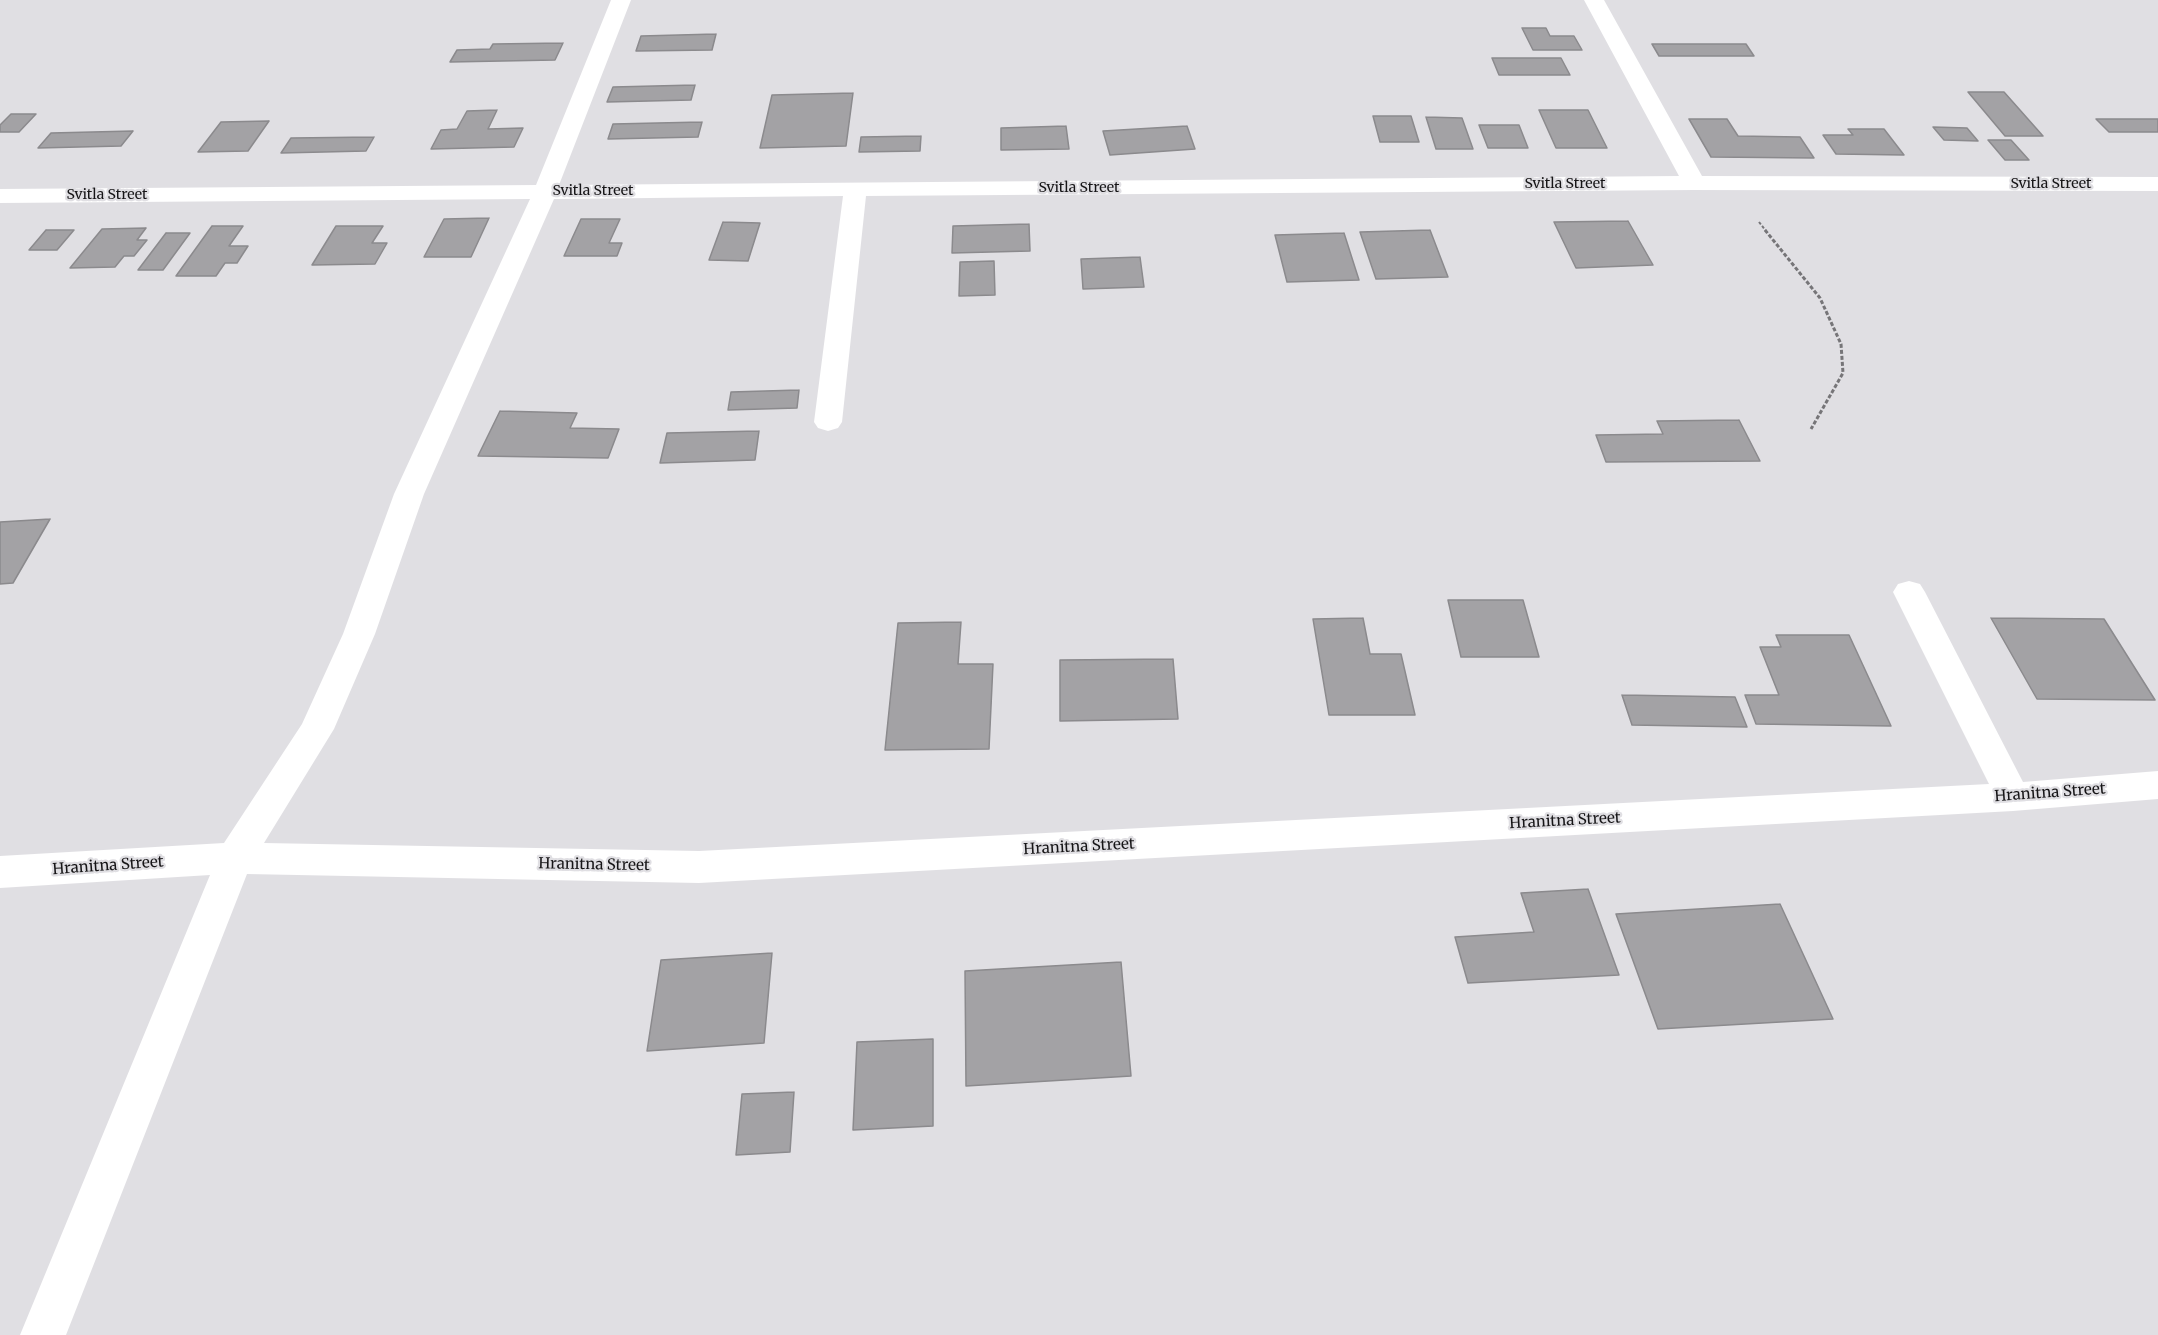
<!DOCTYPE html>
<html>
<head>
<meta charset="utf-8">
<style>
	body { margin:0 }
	canvas { display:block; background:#e0dfe3 }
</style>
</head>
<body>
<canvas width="2158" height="1335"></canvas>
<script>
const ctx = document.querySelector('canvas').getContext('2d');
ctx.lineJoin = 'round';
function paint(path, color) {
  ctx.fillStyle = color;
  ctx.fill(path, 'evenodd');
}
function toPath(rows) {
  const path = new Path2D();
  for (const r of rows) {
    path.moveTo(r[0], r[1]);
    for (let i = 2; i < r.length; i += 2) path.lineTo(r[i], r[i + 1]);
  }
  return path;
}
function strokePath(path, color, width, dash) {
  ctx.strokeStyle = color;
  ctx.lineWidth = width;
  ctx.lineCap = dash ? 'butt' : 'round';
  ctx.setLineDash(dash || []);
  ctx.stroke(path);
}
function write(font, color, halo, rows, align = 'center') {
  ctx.font = font + ' Merriweather,serif';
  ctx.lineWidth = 4.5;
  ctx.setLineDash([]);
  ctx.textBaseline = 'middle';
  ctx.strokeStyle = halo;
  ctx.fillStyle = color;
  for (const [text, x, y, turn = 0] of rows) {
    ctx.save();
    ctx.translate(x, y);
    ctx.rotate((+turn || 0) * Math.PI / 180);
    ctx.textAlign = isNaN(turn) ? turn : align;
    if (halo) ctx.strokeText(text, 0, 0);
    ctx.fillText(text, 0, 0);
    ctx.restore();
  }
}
const building = toPath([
	[1522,28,1546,28,1550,36,1574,36,1582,50,1533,50,1522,28],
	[716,34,712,50,636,51,641,36,716,34],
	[563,43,555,60,450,62,457,50,490,49,493,44,563,43],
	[1652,44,1746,44,1754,56,1659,56,1652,44],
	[1492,58,1561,58,1570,75,1499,75,1492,58],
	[695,85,691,100,607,102,613,87,695,85],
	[1968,92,2004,92,2043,136,2005,136,1968,92],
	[853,93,846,146,760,148,772,95,853,93],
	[497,110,488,129,523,128,514,147,431,149,441,130,457,129,467,111,497,110],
	[1539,110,1588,110,1607,148,1556,148,1539,110],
	[11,114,36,114,19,132,0,132,0,125,11,114],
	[1373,116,1411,116,1419,142,1380,142,1373,116],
	[1426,117,1462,118,1473,149,1436,149,1426,117],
	[1689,119,1727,119,1738,136,1800,137,1814,158,1711,157,1689,119],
	[2096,119,2158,119,2158,132,2109,132,2096,119],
	[269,121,248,151,198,152,221,122,269,121],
	[702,122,698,137,608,139,613,124,702,122],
	[1479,125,1519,125,1528,148,1488,148,1479,125],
	[1066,126,1069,149,1001,150,1001,128,1066,126],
	[1187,126,1195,149,1110,155,1103,131,1187,126],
	[1933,127,1967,128,1978,141,1944,140,1933,127],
	[1848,129,1884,129,1904,155,1836,154,1823,135,1853,135,1848,129],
	[133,131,121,146,38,148,51,133,133,131],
	[921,136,920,151,859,152,861,137,921,136],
	[374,137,366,151,281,153,291,138,374,137],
	[1988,140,2011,140,2029,160,2005,160,1988,140],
	[489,218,471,257,424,257,444,219,489,218],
	[581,219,620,219,609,243,622,243,617,256,564,256,581,219],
	[1628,221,1653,265,1576,268,1554,222,1628,221],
	[723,222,760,223,748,261,709,260,723,222],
	[1029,224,1030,251,952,253,953,226,1029,224],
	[212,226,243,226,229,246,248,246,237,263,225,263,216,276,176,276,212,226],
	[336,226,383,226,372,243,387,243,375,264,312,265,336,226],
	[146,228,137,240,147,240,134,256,124,256,115,267,70,268,102,229,146,228],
	[46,230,74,230,57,250,29,250,46,230],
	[1430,230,1448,277,1376,279,1360,232,1430,230],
	[166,233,190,233,163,270,138,270,166,233],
	[1344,233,1359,280,1287,282,1275,235,1344,233],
	[1140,257,1144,287,1083,289,1081,259,1140,257],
	[994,261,995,295,959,296,960,262,994,261],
	[799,390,797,408,728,410,731,392,799,390],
	[500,411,577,413,570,428,619,429,608,458,478,456,500,411],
	[1739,420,1760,461,1606,462,1596,435,1663,434,1657,421,1739,420],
	[759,431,755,460,660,463,667,433,759,431],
	[50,519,13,583,0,584,0,522,50,519],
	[1448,600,1523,600,1539,657,1461,657,1448,600],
	[1363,618,1370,654,1401,654,1415,715,1329,715,1313,619,1363,618],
	[1991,618,2104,619,2155,700,2037,699,1991,618],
	[961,622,958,664,993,664,989,749,885,750,898,623,961,622],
	[1776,635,1849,635,1891,726,1756,724,1745,695,1779,695,1760,647,1781,647,1776,635],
	[1173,659,1178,719,1060,721,1060,660,1173,659],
	[1622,695,1735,697,1747,727,1632,725,1622,695],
	[1588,889,1619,975,1468,983,1455,937,1534,932,1521,893,1588,889],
	[1780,904,1833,1019,1658,1029,1616,914,1780,904],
	[772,953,764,1043,647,1051,661,960,772,953],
	[1121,962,1131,1076,966,1086,965,971,1121,962],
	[933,1039,933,1126,853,1130,857,1042,933,1039],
	[794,1092,790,1152,736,1155,742,1094,794,1092]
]);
const pathFar1 = toPath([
	[1759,222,1766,231]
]);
const path = toPath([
	[1765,230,1820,298,1841,344,1843,373,1811,429]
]);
const minor = toPath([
	[611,0,631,0,559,185,1679,176,1584,0,1604,0,1702,176,2158,177,2158,191,1694,190,866,196,842,422,838,428,828,431,818,428,814,422,843,196,554,199,424,494,375,634,334,729,264,843,699,851,1989,784,1893,592,1898,584,1909,581,1920,584,1925,592,2023,782,2158,771,2158,799,2013,811,699,883,247,874,66,1335,20,1335,210,875,0,888,0,856,224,843,302,724,343,634,394,494,530,199,0,203,0,189,536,185,611,0]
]);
const farStreetnames = [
	["Svitla Street",1565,184],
	["Svitla Street",2051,184],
	["Svitla Street",1079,188],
	["Svitla Street",593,191],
	["Svitla Street",107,195]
];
const streetNames = [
	["Hranitna Street",2050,793,-4],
	["Hranitna Street",1565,821,-3],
	["Hranitna Street",1079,847,-3],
	["Hranitna Street",594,865,1],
	["Hranitna Street",108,866,-4]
];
paint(building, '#a3a2a5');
strokePath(building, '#8b8a8d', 1.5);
strokePath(pathFar1, '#767578', 2, [3, 2]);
strokePath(path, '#767578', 3, [4, 2]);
paint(minor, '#fff');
write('14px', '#161517', '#e0dfe3', farStreetnames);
write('15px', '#161517', '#e0dfe3', streetNames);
</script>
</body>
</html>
